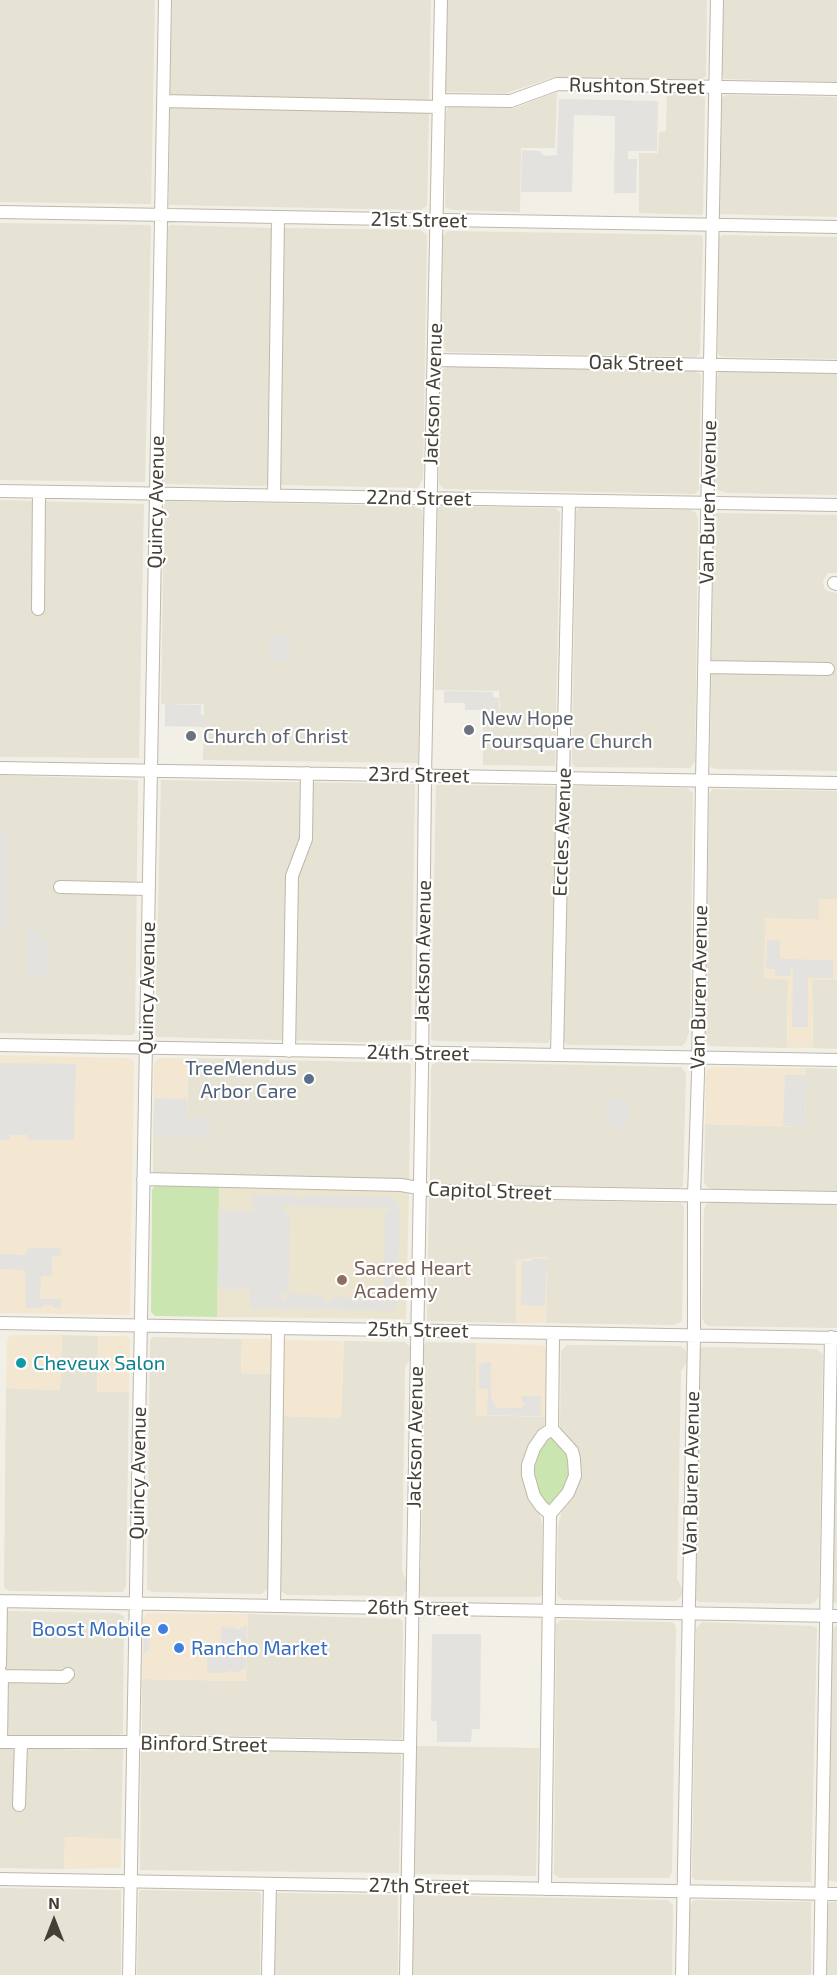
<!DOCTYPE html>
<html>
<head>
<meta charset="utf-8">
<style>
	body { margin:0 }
	#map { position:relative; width:837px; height:1975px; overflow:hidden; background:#f2efe6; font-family:"Exo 2",sans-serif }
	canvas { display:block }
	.north { position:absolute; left:24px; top:1891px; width:60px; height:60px; -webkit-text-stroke:4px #fff; paint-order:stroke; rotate:0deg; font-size:16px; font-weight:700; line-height:24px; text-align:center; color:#454036 }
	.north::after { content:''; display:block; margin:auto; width:21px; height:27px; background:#454036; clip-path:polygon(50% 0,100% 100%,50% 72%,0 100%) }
</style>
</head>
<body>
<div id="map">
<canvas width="837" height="1975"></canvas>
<div class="north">N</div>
</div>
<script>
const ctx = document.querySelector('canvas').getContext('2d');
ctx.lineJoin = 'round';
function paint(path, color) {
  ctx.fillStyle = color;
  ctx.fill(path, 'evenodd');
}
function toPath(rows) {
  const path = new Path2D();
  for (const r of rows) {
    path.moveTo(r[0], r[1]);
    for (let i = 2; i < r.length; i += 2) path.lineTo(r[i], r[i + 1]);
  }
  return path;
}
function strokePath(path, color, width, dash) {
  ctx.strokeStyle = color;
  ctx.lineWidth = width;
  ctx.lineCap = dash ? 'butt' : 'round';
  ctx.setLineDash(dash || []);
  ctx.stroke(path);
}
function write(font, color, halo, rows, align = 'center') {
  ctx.font = font + ' "Exo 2",sans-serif';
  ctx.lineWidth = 4.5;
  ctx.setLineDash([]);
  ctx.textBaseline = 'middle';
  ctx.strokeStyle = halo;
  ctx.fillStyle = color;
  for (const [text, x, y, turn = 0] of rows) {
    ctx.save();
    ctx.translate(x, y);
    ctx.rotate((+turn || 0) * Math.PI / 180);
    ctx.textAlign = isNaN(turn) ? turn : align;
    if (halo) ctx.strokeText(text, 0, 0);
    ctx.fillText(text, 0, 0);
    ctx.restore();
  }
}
const residential = toPath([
	[0,0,155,0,151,204,0,202],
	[172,0,431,0,429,99,427,101,170,96],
	[447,0,707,0,706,76,701,80,554,77,507,93,447,92,445,90],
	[723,0,837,0,837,82,724,79,722,75],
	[557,92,555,148,521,148,520,212,452,210,445,207,446,112,449,107,515,108],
	[667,94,703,94,705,98,703,213,701,215,639,213,639,153,658,153,659,132,666,131],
	[726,95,837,97,837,217,720,214,722,98],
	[171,106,428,112,429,115,427,206,421,210,169,205,170,108],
	[0,223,149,225,151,227,145,482,0,480],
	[170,225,270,228,273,230,268,484,265,486,166,484,163,483,168,227],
	[285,228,421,230,427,235,423,478,418,488,279,485,283,230],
	[447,231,701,235,703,237,700,354,696,357,447,352,441,345,443,237],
	[722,235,837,237,837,359,722,357,718,354,719,238],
	[450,366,696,371,701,375,699,490,695,494,444,489,439,484,441,374,443,369],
	[722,371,837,373,837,495,728,493,718,490,715,484,717,377,718,373],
	[0,500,144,504,139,758,0,757],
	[166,501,413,506,422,510,423,515,418,763,203,760,204,704,161,704,164,505],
	[438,506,555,508,560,512,555,766,483,765,483,725,493,724,493,709,500,709,499,691,435,690],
	[579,508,691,510,695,512,698,517,695,761,690,768,575,767,572,765,576,511],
	[716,513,837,515,837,573,828,573,823,581,824,587,827,591,837,593,837,771,716,769,710,767,714,514],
	[0,775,138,780,135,1033,132,1035,0,1033],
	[161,780,415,784,411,1040,361,1042,157,1037,155,1035],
	[436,785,553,786,556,788,550,1039,548,1043,434,1041,431,1039],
	[572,786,687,788,693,793,690,1029,686,1042,682,1046,567,1045,564,1042,568,788],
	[713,789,837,791,837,899,820,899,819,920,766,918,788,979,787,1048,710,1046,707,1043,705,1034,709,798,710,792],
	[812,980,837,980,837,1049,813,1048],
	[188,1058,409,1063,411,1065,409,1179,406,1180,153,1174,153,1136,209,1137,187,1118],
	[437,1062,681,1067,686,1074,683,1186,679,1188,430,1184,431,1068,432,1065],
	[806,1068,837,1069,837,1191,712,1189,707,1187,704,1182,705,1124,805,1127],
	[429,1198,681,1203,684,1207,682,1321,674,1325,546,1323,547,1257,517,1260,516,1323,427,1321],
	[711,1202,837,1204,837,1328,709,1326,705,1324,702,1318,704,1209,706,1204],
	[62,1335,98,1336,97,1391,129,1392,126,1586,123,1592,9,1591,4,1587,6,1388,60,1390],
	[153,1337,242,1339,241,1373,271,1374,268,1588,262,1594,152,1592,147,1589,150,1340],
	[344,1341,404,1342,410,1346,410,1359,405,1367,402,1571,406,1580,406,1591,402,1596,287,1595,282,1592,280,1587,283,1416,341,1418],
	[428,1342,476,1343,476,1415,545,1417,534,1506,539,1512,542,1524,542,1594,539,1597,425,1597,419,1595,417,1590,417,1580,421,1567,425,1369,423,1365,422,1345],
	[567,1345,681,1346,686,1351,686,1363,681,1372,677,1579,682,1588,682,1595,677,1601,563,1600,557,1595,558,1526,563,1507,560,1429,561,1351],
	[703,1347,817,1349,823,1354,819,1596,815,1602,810,1604,699,1602,694,1599,698,1350],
	[837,1350,837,1604,832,1601,834,1354],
	[7,1611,117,1613,124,1616,123,1734,76,1739,7,1737,5,1672],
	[248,1614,401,1619,403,1624,402,1737,400,1739,142,1734,142,1679,246,1681],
	[562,1620,672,1622,676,1626,672,1872,669,1878,559,1878,554,1874,556,1625,559,1621],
	[702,1622,812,1626,817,1628,811,1882,695,1880,692,1877,696,1629],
	[837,1625,837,1882,828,1880,832,1630],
	[100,1746,123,1747,121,1839,65,1837,64,1869,0,1868,0,1748,14,1748,15,1750,27,1748,88,1750],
	[416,1746,539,1748,536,1876,415,1874],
	[143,1748,399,1753,401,1755,399,1873,140,1870,141,1750],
	[0,1888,121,1890,121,1975,0,1975],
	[140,1890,259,1892,261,1894,260,1975,137,1975,139,1893],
	[277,1893,398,1895,398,1975,274,1975],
	[415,1895,668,1900,673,1905,672,1975,412,1975],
	[697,1900,811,1902,811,1975,689,1975,690,1906,693,1901],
	[830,1902,837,1902,837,1975,826,1975,827,1904]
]);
const commercial = toPath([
	[819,899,837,899,837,980,812,980,813,1048,787,1048,788,980,764,978,765,918,819,920],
	[0,1055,128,1058,134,1061,130,1315,0,1313],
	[159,1058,188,1058,187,1118,210,1118,209,1138,153,1136,154,1063],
	[712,1067,806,1068,805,1127,705,1124,706,1076,707,1071],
	[531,1257,547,1257,546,1323,516,1323,516,1260,531,1260],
	[15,1335,62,1335,60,1390,6,1388,7,1341,9,1336],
	[98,1336,126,1336,130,1339,129,1392,97,1392],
	[242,1339,269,1339,271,1341,271,1374,241,1373],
	[284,1340,344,1341,341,1418,283,1416],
	[476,1343,541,1345,545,1347,547,1351,545,1417,476,1415],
	[148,1613,248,1614,246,1681,142,1679,143,1618],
	[65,1837,121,1839,121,1868,64,1869]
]);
const education = toPath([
	[219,1186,407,1190,409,1192,406,1319,217,1317]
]);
const green = toPath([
	[155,1185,219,1186,217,1317,155,1316,151,1312,152,1190],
	[552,1435,568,1452,569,1483,549,1507,545,1505,534,1484,533,1460,546,1439]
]);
const parking = toPath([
	[559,99,658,101,657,151,628,151,628,159,637,159,636,193,614,193,615,116,574,115,572,192,521,192,522,150,540,151,544,156,557,155],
	[270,634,290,635,289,662,270,662],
	[444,691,493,692,493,697,499,698,499,709,493,709,493,714,480,714,480,710,465,710,465,703,444,703],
	[165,704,201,705,201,715,206,715,205,727,165,726],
	[0,834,8,834,7,927,0,927],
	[27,930,40,930,40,939,48,939,48,977,27,976],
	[767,940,780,940,780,959,833,960,833,978,808,978,808,1027,792,1027,793,969,790,969,790,976,775,976,775,969,766,969],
	[0,1063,76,1064,74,1140,28,1140,28,1135,10,1135,10,1140,0,1140],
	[785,1075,806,1075,805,1127,783,1126],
	[154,1098,187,1099,187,1118,210,1118,209,1138,153,1136],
	[613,1098,621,1101,628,1101,628,1124,623,1125,622,1131,613,1130,612,1124,605,1123,606,1110,613,1109,606,1102],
	[253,1194,296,1195,296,1199,302,1199,303,1195,389,1196,398,1203,400,1207,397,1309,393,1311,250,1309,250,1289,218,1289,219,1210,253,1211],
	[284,1206,391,1208,391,1211,385,1212,384,1293,390,1294,389,1301,384,1302,383,1296,358,1296,358,1302,352,1302,350,1297,332,1297,331,1301,326,1302,324,1295,286,1294,286,1300,282,1300,282,1292,289,1292,290,1214,284,1213],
	[28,1248,61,1248,61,1256,52,1257,52,1276,41,1276,40,1299,61,1299,61,1309,55,1308,52,1305,43,1305,41,1308,26,1308,25,1270,0,1269,0,1254,25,1255],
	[533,1259,547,1259,545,1306,521,1305,522,1261,531,1261],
	[484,1362,491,1362,491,1396,496,1408,521,1408,525,1405,520,1396,541,1396,541,1416,487,1415,488,1389,479,1388,479,1365],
	[247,1625,246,1668,236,1673,229,1670,229,1673,223,1671,223,1673,207,1673,207,1653,221,1653,221,1626,229,1629,229,1626,238,1630],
	[148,1626,150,1628,149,1649,143,1656,144,1631],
	[432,1634,481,1634,480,1729,472,1729,471,1742,437,1742,437,1721,431,1721]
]);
const minor = toPath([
	[439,100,511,101,557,84,837,89],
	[163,101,439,107],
	[0,212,837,227],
	[435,360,837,367],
	[0,491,837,505],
	[274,496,278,217],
	[834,583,837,584],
	[38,609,39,492],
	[705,667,828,669],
	[0,768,837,783],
	[60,887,149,889],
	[0,1045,837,1060],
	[289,1051,292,876,306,839,307,773],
	[557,1055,569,501],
	[143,1179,401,1185,436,1191,837,1198],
	[0,1323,837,1338],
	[552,1429,572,1451,574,1459,575,1476,568,1493,550,1514,541,1506,534,1496,528,1475,528,1465,534,1448,543,1435,552,1429],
	[552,1429,553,1333],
	[0,1601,837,1616],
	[274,1606,278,1328],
	[0,1665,1,1601],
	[0,1672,2,1676,1,1742],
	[2,1676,65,1677,68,1674],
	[0,1742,148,1742,409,1747],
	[19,1805,21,1742],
	[0,1879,837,1894],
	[545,1889,550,1514],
	[129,1975,165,0],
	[268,1975,270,1884],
	[406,1975,422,1067,425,775,441,0],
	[682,1975,694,1335,694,1196,698,1074,702,780,717,0],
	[820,1975,831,1337]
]);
const markers = [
	[469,730,6,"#6b7280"],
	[191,736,6,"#6b7280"],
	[309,1079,6,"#5c6f8a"],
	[342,1280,6,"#8d6e63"],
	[21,1363,6,"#0f9aa8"],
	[163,1629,6,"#3f7fe0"],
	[179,1648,6,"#3f7fe0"]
];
const streetNames = [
	["Rushton Street",637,86,1],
	["21st Street",419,220,1],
	["Oak Street",636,363,1],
	["Jackson Avenue",433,394,-88],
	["22nd Street",419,498,1],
	["Quincy Avenue",156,502,-89],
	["Van Buren Avenue",708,502,-89],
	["23rd Street",419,775,1],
	["Eccles Avenue",562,832,-88],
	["Jackson Avenue",423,951,-89],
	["Van Buren Avenue",699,987,-89],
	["Quincy Avenue",147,988,-89],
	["24th Street",418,1053,1],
	["Capitol Street",490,1191,2],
	["25th Street",418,1330,1],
	["Jackson Avenue",415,1437,-89],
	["Quincy Avenue",138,1473,-89],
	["Van Buren Avenue",691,1473,-89],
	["26th Street",418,1608,1],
	["Binford Street",204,1744,1],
	["27th Street",419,1886,1]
];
const worshipNames = [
	["New Hope",481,718],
	["Foursquare Church",481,741],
	["Church of Christ",203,736]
];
const serviceNames = [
	["TreeMendus",297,1068],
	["Arbor Care",297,1091]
];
const educationNames = [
	["Sacred Heart",354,1268],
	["Academy",354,1291]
];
const cultureNames = [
	["Cheveux Salon",33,1363]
];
const shopNames = [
	["Boost Mobile",151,1629],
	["Rancho Market",191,1648,"left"]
];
paint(residential, '#e6e2d4');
paint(commercial, '#f4e7d2');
paint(education, '#ebe5d0');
paint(green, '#cae5b0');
paint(parking, '#e3e2de');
strokePath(minor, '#bdb8a9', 14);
strokePath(minor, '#fff', 12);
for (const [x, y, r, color] of markers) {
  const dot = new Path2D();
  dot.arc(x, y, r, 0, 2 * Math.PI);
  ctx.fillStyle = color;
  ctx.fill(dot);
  strokePath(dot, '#fff', 2);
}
write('20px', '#454036', '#fff', streetNames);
write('20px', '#5b616d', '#fff', worshipNames, 'left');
write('20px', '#4e5e75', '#fff', serviceNames, 'right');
write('20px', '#785e54', '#fff', educationNames, 'left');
write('20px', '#0d838f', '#fff', cultureNames, 'left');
write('20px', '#366cbe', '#fff', shopNames, 'right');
</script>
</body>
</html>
